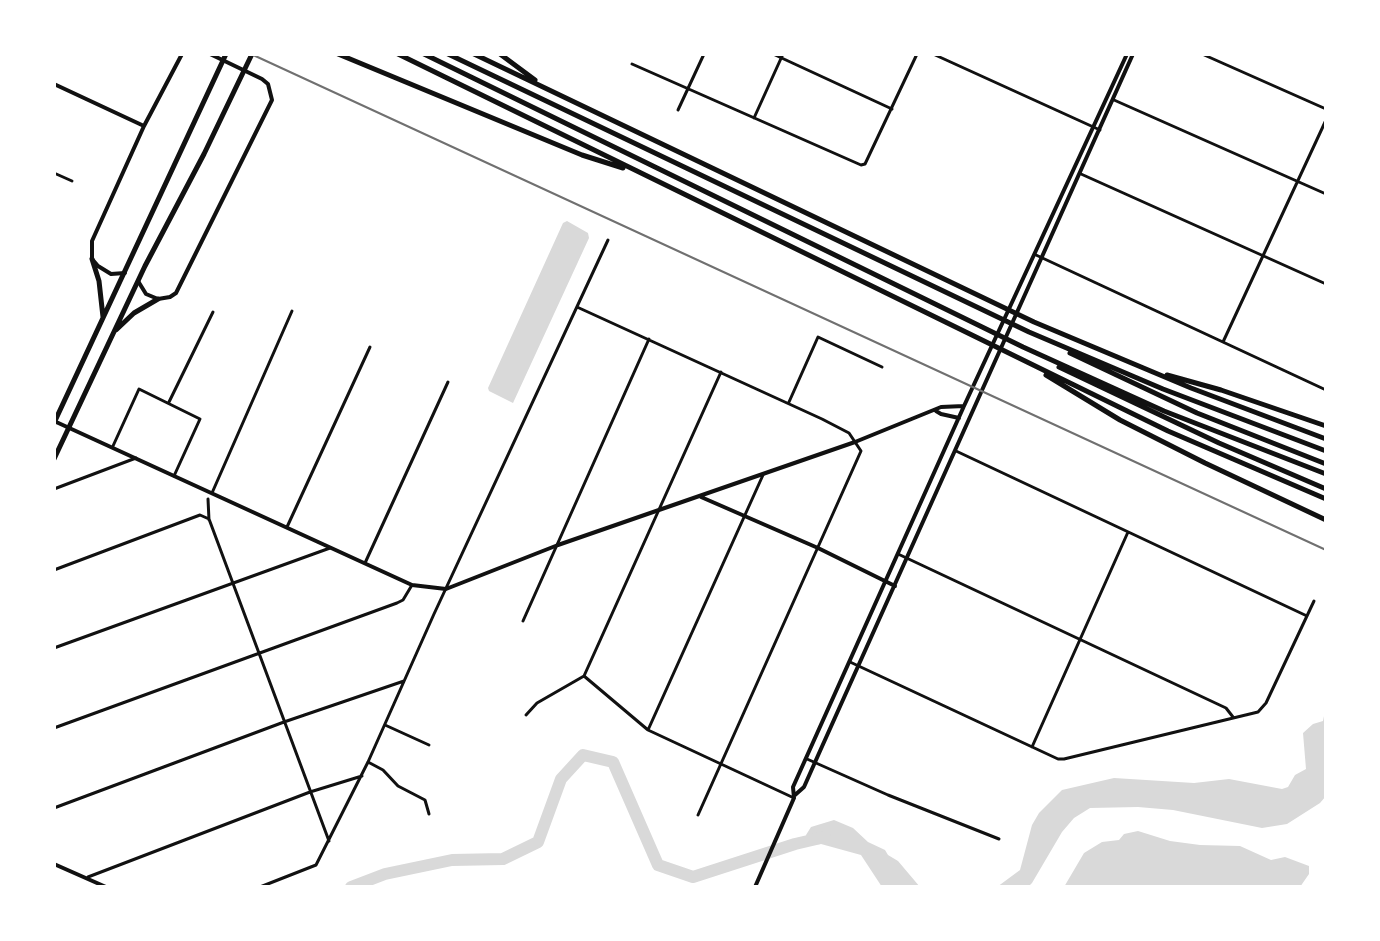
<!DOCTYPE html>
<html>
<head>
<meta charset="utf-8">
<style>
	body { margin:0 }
	#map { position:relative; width:1380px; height:941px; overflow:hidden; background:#fff; font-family:Karla,sans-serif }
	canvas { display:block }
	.frame { position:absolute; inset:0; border:56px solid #fff; pointer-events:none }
</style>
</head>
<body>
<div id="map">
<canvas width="1380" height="941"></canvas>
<div class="frame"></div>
</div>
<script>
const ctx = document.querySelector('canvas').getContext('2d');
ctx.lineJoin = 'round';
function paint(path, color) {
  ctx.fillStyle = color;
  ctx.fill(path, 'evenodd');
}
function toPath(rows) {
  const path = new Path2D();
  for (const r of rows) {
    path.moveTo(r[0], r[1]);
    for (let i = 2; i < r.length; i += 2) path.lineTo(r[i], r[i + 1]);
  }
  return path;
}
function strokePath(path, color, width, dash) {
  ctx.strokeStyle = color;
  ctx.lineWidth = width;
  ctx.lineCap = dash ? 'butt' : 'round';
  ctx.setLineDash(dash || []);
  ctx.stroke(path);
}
const water = toPath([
	[567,221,588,233,589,238,513,403,489,391,488,388,563,223],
	[1326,706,1326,796,1320,803,1287,824,1262,828,1173,810,1138,807,1090,808,1074,818,1062,832,1032,883,1028,887,997,887,1020,870,1032,825,1039,813,1062,790,1114,778,1194,783,1229,779,1282,789,1288,787,1295,775,1306,769,1303,733,1313,724,1323,721],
	[834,820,853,828,868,842,885,850,888,855,898,861,920,887,882,887,861,855,821,844,810,845,806,835,811,827],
	[1138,831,1170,841,1200,845,1240,846,1271,860,1285,857,1309,866,1309,874,1300,887,1064,887,1084,853,1102,842,1119,840,1124,834]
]);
const river = toPath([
	[351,887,385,874,452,860,503,859,538,842,561,779,583,755,613,762,658,865,693,877,795,844,825,837]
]);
const minor = toPath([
	[773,54,892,109],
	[933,54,1100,130],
	[1202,54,1326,109],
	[632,64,861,165,865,164,917,54],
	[1114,100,1326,194],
	[678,110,704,54],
	[754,118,783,54],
	[54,173,72,181],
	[1081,174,1326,284],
	[1036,255,1326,390],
	[577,307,822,419,849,433,861,451,698,815],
	[1223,342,1326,120],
	[169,402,213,312],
	[789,402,818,337,882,367],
	[113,446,139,389,200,419,174,476],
	[956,451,1307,616],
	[54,489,136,458],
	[212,493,292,311],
	[208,499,209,520],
	[287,527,370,347],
	[898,554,1226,708,1233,717],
	[365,563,448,382],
	[54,570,200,515,209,519,329,841],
	[523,621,649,339],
	[54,648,330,548],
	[850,662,1058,759,1064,759,1258,712,1266,703,1314,601],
	[584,676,648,730,794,798],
	[526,715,537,703,584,676,721,372],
	[385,725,429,745],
	[54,728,397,603,403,600,412,585],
	[648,730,763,475],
	[1032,747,1128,532],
	[807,759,888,795,999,839],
	[368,762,383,770,398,786,425,800,429,814],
	[54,808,284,722,404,681],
	[88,877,310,792,362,776],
	[260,887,316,865,368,762,434,614,608,240]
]);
const tertiary = toPath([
	[54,84,144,126],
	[125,273,111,274,98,266,92,259,92,241,144,126,182,54],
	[138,281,146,294,158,299,170,297,176,293,272,100,268,84,262,79,210,54],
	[936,411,941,414,959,418],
	[54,421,412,585,446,589,558,545,855,442,941,407,964,406],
	[701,497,818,548,895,586],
	[795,795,804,787,820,751,1133,54],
	[54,864,106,887],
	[755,887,794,798,793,787,964,406,1127,54]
]);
const primary = toPath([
	[92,259,99,281,103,317],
	[116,330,134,313,158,299],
	[54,423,226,54],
	[54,459,145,266,204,154,252,54]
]);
const motorway = toPath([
	[338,54,582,155,623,168],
	[398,54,1168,431,1326,499],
	[424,54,1023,347,1164,411,1326,474],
	[448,54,1029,332,1163,389,1326,451],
	[474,54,1034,322,1191,388,1326,439],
	[500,54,535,80],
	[1070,353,1197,413,1326,464],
	[1059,367,1219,443,1326,489],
	[1046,375,1120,420,1205,463,1326,520],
	[1167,375,1221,390,1326,426]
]);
const rail = toPath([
	[251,54,1326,550]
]);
paint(water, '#d9d9d9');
strokePath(river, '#d9d9d9', 12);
strokePath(minor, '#111', 3);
strokePath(tertiary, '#111', 4);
strokePath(primary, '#111', 5);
strokePath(motorway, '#111', 5);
strokePath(rail, '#707070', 2);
</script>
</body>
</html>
